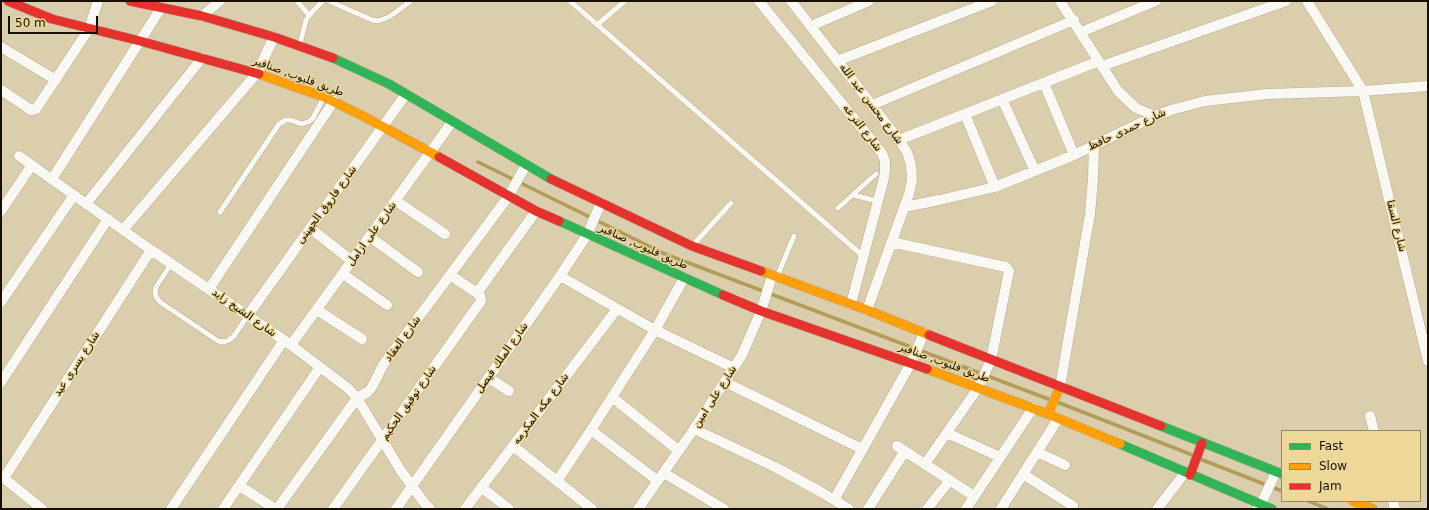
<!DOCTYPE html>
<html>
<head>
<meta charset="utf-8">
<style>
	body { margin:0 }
	#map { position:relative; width:1429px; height:510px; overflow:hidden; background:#daceac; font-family:"DejaVu Sans",sans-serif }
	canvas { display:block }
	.frame { position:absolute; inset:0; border:2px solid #170f00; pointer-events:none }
	.legend { position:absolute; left:1281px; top:430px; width:140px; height:72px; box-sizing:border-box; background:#edd899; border:1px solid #97885c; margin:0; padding:5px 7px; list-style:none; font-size:12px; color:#170f00 }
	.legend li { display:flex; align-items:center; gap:8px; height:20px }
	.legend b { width:20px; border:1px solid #97885c }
	.scale { position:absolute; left:8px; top:16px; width:90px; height:18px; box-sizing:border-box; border:2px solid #170f00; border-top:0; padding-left:5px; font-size:12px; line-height:14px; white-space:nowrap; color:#170f00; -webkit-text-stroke:3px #edd899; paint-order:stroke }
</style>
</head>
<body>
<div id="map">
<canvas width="1429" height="510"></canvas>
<div class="frame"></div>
<ul class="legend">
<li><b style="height:5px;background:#30b455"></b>Fast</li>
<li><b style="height:5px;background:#ff9f0a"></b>Slow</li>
<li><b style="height:5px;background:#e5322d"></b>Jam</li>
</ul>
<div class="scale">50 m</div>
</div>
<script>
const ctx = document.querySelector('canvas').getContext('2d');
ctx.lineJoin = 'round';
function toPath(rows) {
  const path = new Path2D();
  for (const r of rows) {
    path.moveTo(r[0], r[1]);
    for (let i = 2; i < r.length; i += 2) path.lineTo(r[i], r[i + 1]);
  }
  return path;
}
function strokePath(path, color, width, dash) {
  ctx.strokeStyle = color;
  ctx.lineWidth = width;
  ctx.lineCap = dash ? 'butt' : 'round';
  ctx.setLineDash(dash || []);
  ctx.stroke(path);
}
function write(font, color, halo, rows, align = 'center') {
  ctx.font = font + ' "DejaVu Sans","Noto Sans Arabic",sans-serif';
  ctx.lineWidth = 3;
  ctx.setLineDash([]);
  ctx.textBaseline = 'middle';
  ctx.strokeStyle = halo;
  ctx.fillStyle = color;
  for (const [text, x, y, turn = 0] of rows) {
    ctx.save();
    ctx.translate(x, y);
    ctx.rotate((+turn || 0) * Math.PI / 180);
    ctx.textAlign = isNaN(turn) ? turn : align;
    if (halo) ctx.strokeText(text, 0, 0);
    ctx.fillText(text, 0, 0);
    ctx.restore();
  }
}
const stream = toPath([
	[478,162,665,254,1051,400],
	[1057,402,1195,456],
	[1200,459,1282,491],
	[1308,501,1328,509]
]);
const lane = toPath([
	[297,1,309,15],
	[329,1,372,20,378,21,389,17,411,1],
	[570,1,863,256],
	[598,24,625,1],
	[300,44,306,20,313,11,323,1],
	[853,195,877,201],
	[838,208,876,174],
	[220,212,279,124,286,120,290,120,302,124,310,121,313,118,324,97],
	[694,244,731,203],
	[171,264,156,287,155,293,157,298,160,302,218,341,224,342,229,340,234,336,248,315],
	[777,277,794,236]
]);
const street = toPath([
	[759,1,877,147,882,153,885,161,885,170,884,178,851,304],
	[791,1,899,140,907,152,911,165,912,180,909,194,867,310],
	[1060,1,1118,91,1136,108,1155,116],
	[1307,1,1363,91,1428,361],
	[202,16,220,1],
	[811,26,869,1],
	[1081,32,1156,1],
	[1,47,56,80],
	[837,61,992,1],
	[1102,66,1286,1],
	[1044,83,1074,155],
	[1,90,31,110,36,109,89,29,98,1],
	[1002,99,1035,171],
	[872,105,1074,20],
	[965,114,995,187],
	[899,140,1099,61],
	[19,156,151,250,291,345,349,389,357,398,401,471,423,501,430,509],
	[52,179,161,8],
	[396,201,445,234],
	[86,204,202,58],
	[905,207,939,200,995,187,1074,155,1155,116,1171,110,1205,101,1267,94,1363,91,1428,86],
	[1,211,32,165],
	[310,228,352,261],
	[123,230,257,73,274,37],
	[370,237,418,272],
	[891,242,1006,267,1009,271,991,360,978,388,925,464],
	[343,274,387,305],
	[560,276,655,330,734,368],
	[209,289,334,101],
	[477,293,536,211],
	[1,302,74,195],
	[317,310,362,339],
	[248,315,406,94],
	[291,345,452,122],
	[489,378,509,391],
	[1,382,108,219],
	[725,382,862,449],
	[1060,387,1090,214,1093,179,1094,145],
	[612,397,679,451],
	[1370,416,1374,431],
	[694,429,775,467,821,492,849,509],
	[591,430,658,481],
	[947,433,1000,457],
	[513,446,592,509],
	[897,446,974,496],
	[1037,452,1065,465],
	[664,473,724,509],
	[1023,474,1073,506],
	[1,476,42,509],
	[4,478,151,250],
	[557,481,591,430,655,330,684,278],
	[240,486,275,509],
	[481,487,509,509],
	[834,500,911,363,924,333],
	[1393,501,1395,509],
	[171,509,284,340],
	[223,509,320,367],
	[277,509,357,398,368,392,372,387,383,365,508,197,526,165],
	[333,509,481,301,480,295,450,275],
	[396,509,560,276,587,235,601,203],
	[465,509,617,309],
	[638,509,694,429,742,355,761,311,772,276],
	[868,509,905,451],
	[927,509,950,480],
	[966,509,1033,408],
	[1001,509,1058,419],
	[1157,509,1185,473],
	[1257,509,1261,504,1276,472]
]);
const fast = toPath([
	[333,58,389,84,551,179],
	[559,221,723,295],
	[1161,426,1282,474],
	[1120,444,1272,509]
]);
const slow = toPath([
	[259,74,324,97,363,116,439,157],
	[761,271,867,310,929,335],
	[927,369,1048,414,1120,444],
	[1048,414,1060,387],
	[1353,501,1373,509]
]);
const jam = toPath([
	[8,1,52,19,140,41,259,74],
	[130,1,202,16,274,37,333,58],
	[439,157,536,211,559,221],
	[551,179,692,246,761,271],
	[723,295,761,311,927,369],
	[929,335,1161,426],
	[1190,475,1202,443]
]);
const streetNames = [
	["طريق قليوب, صنافير",298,77,20],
	["شارع محسن عبد الله",871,104,53],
	["شارع الترعه",862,128,52],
	["شارع حمدى حافظ",1127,130,-25],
	["شارع فاروق الجهينى",327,205,-54],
	["شارع السقا",1396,226,76],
	["شارع على ازامل",372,234,-54],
	["طريق قليوب, صنافير",643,247,24],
	["شارع الشيخ زايد",244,313,35],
	["شارع العقاد",403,339,-54],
	["شارع الملك فيصل",502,358,-55],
	["طريق قليوب, صنافير",944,363,20],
	["شارع يسرى عيد",77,364,-57],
	["شارع على امين",715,397,-57],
	["شارع توفيق الحكيم",409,403,-55],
	["شارع مكه المكرمه",541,409,-53]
];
strokePath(stream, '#b19c5a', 3.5);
strokePath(lane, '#b5ac91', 6);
strokePath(street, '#b5ac91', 11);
strokePath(fast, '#b5ac91', 10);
strokePath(slow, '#b5ac91', 10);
strokePath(jam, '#b5ac91', 10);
strokePath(lane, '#f9f8f3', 5);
strokePath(street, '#f9f8f3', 10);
strokePath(fast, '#30b455', 9);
strokePath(slow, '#ff9f0a', 9);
strokePath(jam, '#e5322d', 9);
write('11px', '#170f00', '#edd899', streetNames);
</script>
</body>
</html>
